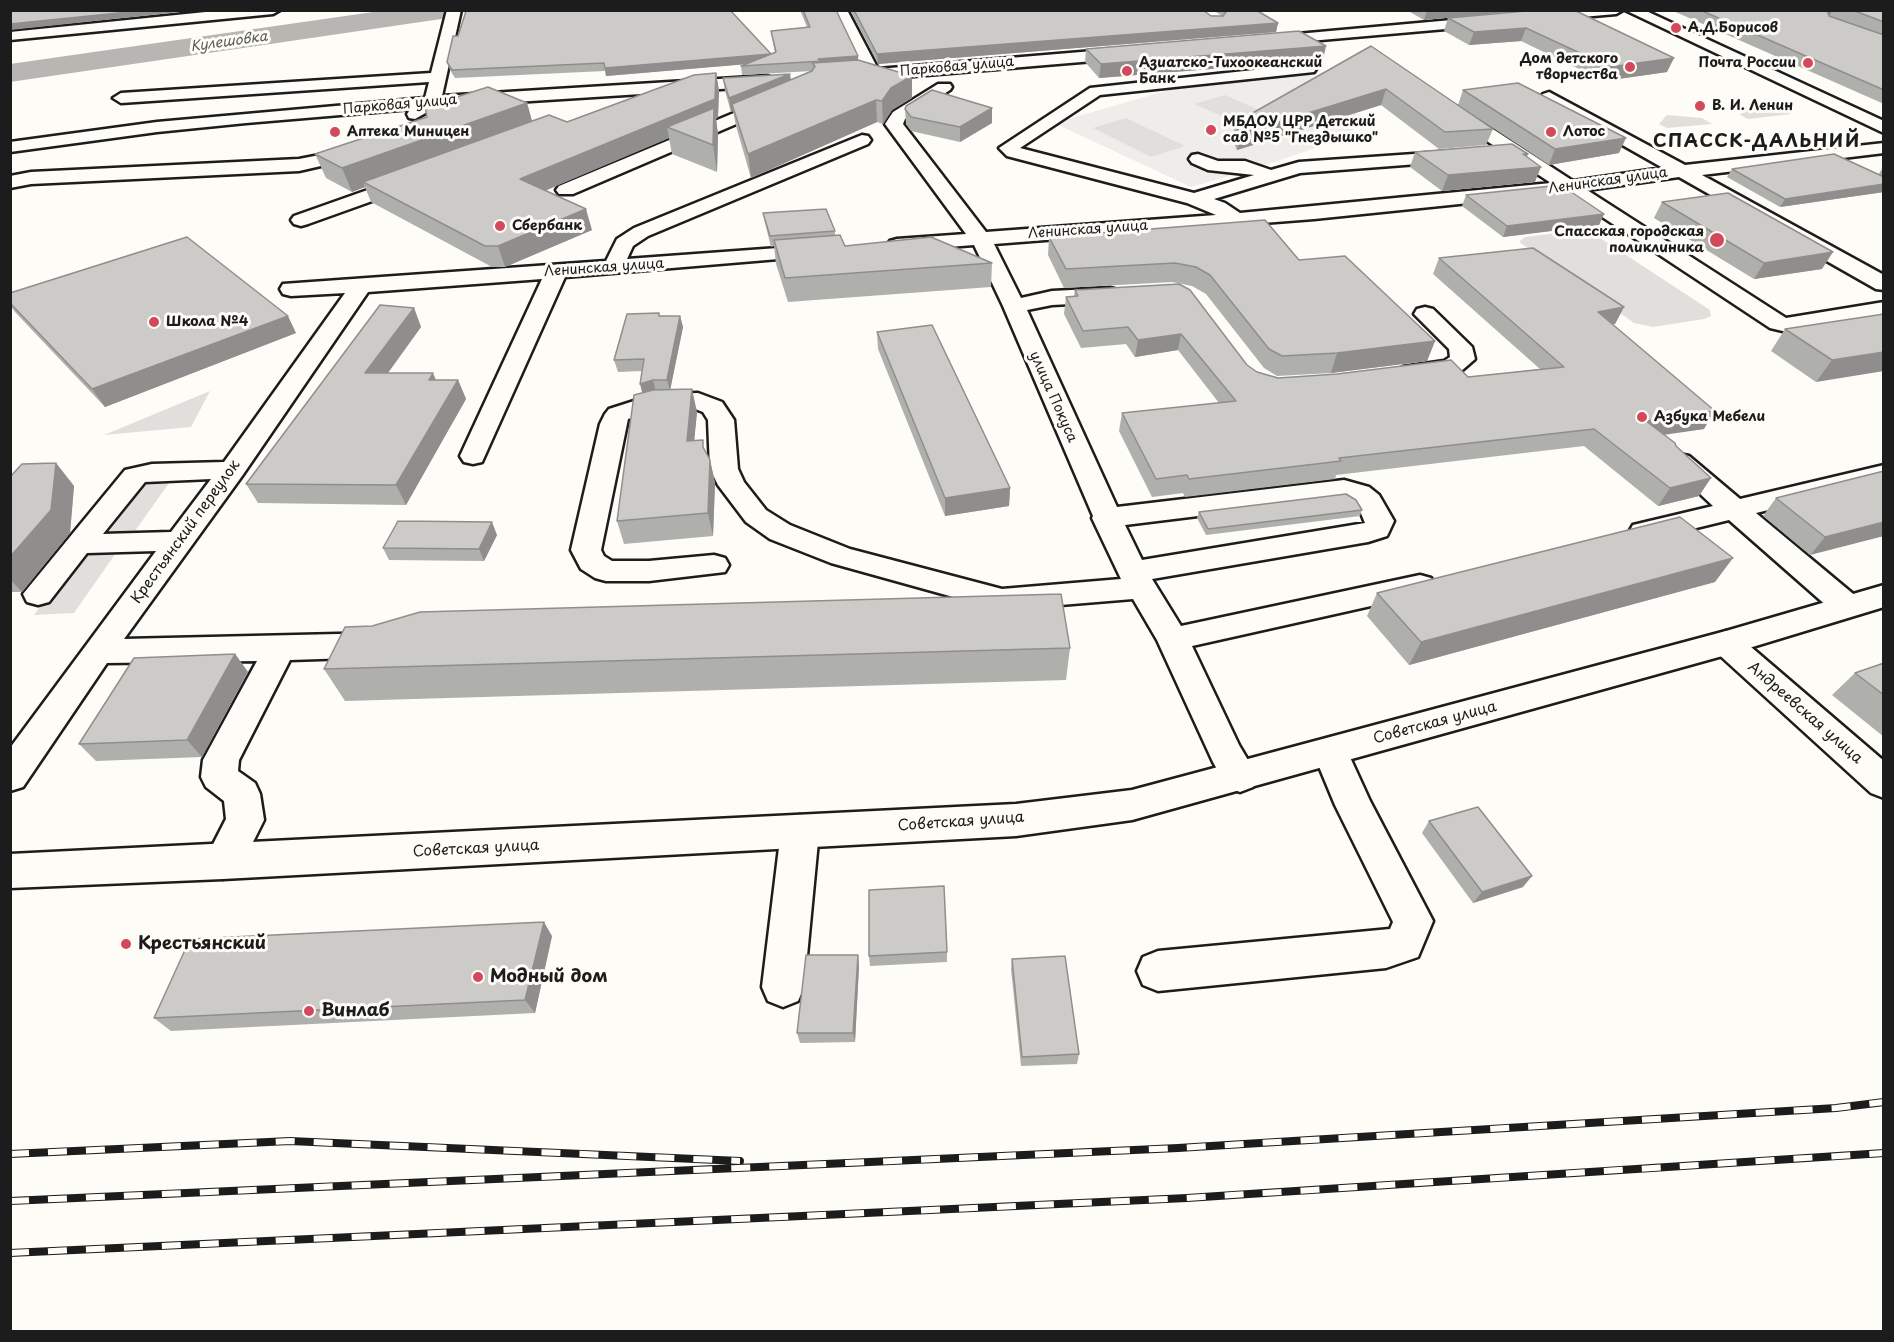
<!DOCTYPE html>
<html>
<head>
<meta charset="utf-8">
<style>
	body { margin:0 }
	#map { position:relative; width:1894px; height:1342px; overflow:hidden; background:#fdfcf7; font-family:"Playpen Sans",sans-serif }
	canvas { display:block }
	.frame { position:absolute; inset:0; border:12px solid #1c1c1c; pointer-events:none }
</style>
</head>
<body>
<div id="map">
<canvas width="1894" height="1342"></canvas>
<div class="frame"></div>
</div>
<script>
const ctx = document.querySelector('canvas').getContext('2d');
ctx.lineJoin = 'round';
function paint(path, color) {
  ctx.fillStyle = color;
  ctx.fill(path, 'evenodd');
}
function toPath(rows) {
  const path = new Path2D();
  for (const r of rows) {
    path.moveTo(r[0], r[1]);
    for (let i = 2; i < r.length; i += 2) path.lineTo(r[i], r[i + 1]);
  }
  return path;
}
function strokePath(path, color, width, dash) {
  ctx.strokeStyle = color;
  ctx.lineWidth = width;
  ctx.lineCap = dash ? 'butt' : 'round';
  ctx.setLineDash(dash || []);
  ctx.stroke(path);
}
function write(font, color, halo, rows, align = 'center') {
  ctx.font = font + ' "Playpen Sans",sans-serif';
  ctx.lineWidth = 6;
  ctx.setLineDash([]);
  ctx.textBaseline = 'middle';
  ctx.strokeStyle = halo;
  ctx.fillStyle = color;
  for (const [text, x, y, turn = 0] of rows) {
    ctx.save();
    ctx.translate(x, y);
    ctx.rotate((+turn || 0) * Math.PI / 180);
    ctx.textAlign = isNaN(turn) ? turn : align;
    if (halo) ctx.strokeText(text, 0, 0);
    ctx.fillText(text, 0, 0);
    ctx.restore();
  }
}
const built = toPath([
	[1308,74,1364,119,1345,138,1257,168,1191,187,1054,123,1169,90]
]);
const green = toPath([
	[1225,95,1273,116,1242,125,1194,104],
	[1746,106,1786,111,1791,114,1748,119,1740,115],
	[1667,115,1702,118,1712,124,1667,128,1659,124],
	[1126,118,1185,146,1151,157,1093,128],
	[1573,231,1597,236,1710,310,1711,316,1704,319,1653,327,1634,323,1519,242,1525,237],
	[210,391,191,427,104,435],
	[169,483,130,538,94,540,134,484],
	[118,550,74,613,34,615,81,551]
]);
const river = toPath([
	[387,10,461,10,458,16,448,18,10,82,10,64,387,10]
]);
const minor = toPath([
	[225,10,280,10,273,14,10,40,10,32,225,10],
	[447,10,461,10,442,96,768,76,776,81,768,86,436,107,415,119,409,118,407,114,411,109,246,123,157,132,10,152,10,142,157,122,425,98,429,82,121,103,113,98,121,93,431,73,447,10],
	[833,10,847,10,878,69,1129,48,1137,53,1129,58,855,81,849,79,847,76,849,73,863,71,833,10],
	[1562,10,1623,10,1616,14,1264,45,1257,41,1264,37,1562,10],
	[1625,10,1644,10,1884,121,1884,133,1625,10],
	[1308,64,1316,69,1314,72,1100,95,1020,148,1194,193,1254,175,1208,170,1192,163,1189,159,1192,155,1198,154,1218,161,1245,161,1271,170,1299,162,1457,151,1463,152,1466,156,1463,160,1457,161,1300,173,1214,199,1225,203,1240,213,1551,183,1447,115,1445,111,1447,107,1453,106,1459,107,1573,181,1663,168,1543,100,1541,97,1543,94,1549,92,1685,165,1884,143,1884,153,1702,175,1884,275,1884,290,1876,289,1679,177,1587,190,1786,318,1884,302,1884,316,1787,332,1770,328,1566,193,1314,219,994,244,1021,298,1052,291,1110,288,1118,290,1121,295,1118,300,1110,302,1052,305,1027,310,1117,507,1344,480,1369,487,1379,495,1394,521,1387,536,1368,542,1152,579,1181,626,1420,575,1431,578,1435,585,1431,592,1420,595,1192,646,1239,745,1258,777,1253,787,1240,792,1227,787,1213,762,1157,640,1133,599,1000,610,831,563,770,539,746,522,718,485,710,469,708,420,703,412,695,409,658,410,628,419,601,550,604,556,612,561,649,561,714,555,725,558,729,565,725,572,649,581,606,581,595,578,581,569,571,550,600,424,605,414,609,409,656,394,698,393,722,402,734,420,738,469,744,482,766,510,790,525,850,549,1002,589,1121,579,1092,518,1093,516,1003,306,974,245,897,251,890,249,887,245,890,241,897,239,966,234,885,124,893,112,938,84,950,84,952,87,950,90,905,119,903,124,986,232,1216,215,1187,203,1007,156,999,148,1090,88,1308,64],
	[1344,498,1358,506,1365,523,1142,560,1125,525,1344,498],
	[777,95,785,100,783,104,573,194,559,194,556,190,559,186,777,95],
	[862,135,868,136,871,140,868,144,648,236,633,246,627,259,819,245,826,247,829,251,826,255,565,277,482,462,473,464,464,462,460,456,542,279,368,292,242,476,124,639,381,633,392,637,397,645,392,653,381,657,290,660,239,760,238,771,255,783,260,794,264,820,237,874,223,879,209,874,204,862,226,819,224,801,206,787,201,777,203,760,257,661,107,663,23,787,10,791,10,748,156,551,87,553,49,602,38,605,27,602,23,594,125,470,152,464,224,462,345,293,291,296,283,294,280,289,283,284,606,261,617,239,634,228,862,135],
	[211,479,171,532,103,534,145,482,211,479],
	[360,141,366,142,369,146,347,160,299,171,31,184,10,188,10,176,31,172,299,159,335,152,360,141],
	[410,175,417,177,419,181,417,185,308,224,301,226,294,224,291,220,294,216,410,175],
	[1425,307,1433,309,1472,347,1475,359,1460,372,1412,379,1403,377,1400,372,1403,367,1444,361,1450,357,1449,349,1414,314,1417,309,1425,307],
	[1679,454,1689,456,1740,499,1884,465,1884,482,1756,513,1858,598,1863,606,1858,614,1847,617,1836,614,1729,520,1643,541,1633,539,1629,532,1633,525,1713,506,1666,462,1669,456,1679,454],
	[1726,631,1737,635,1884,761,1884,798,1871,793,1715,651,1710,643,1715,635,1726,631],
	[1331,738,1343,742,1370,801,1433,921,1418,957,1386,968,1158,991,1143,985,1137,971,1143,957,1158,951,1390,929,1393,922,1335,805,1313,752,1319,742,1331,738],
	[800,815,813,820,819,831,804,987,798,1001,783,1007,768,1001,762,987,781,831,787,820,800,815]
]);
const major = toPath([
	[1884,585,1884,607,1726,655,1132,820,1016,836,223,879,10,888,10,854,1016,804,1132,790,1726,631,1884,585]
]);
const rail = toPath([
	[10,1154,290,1141,740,1161],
	[10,1201,1178,1148,1836,1108,1884,1102],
	[10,1253,1187,1198,1884,1153]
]);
const wall = toPath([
	[800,10,836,10,858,60,912,76,912,98,892,110,883,124,877,122,751,178,736,126,733,111,731,112,725,91,723,78,791,80,812,71,742,75,741,66,745,64,606,76,605,71,455,78,450,70,447,62,771,54,775,53,771,31,807,27],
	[850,10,1082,10,1222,16,1213,10,1256,10,1278,23,1276,32,878,64],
	[1411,10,1529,10,1424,20,1410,12],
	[1537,10,1667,72,1604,81,1521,41,1469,45,1444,31,1448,18],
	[1671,10,1884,10,1884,35,1829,15,1884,35,1884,104],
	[1371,46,1493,129,1486,145,1439,149,1381,105,1237,150,1232,139,1235,123],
	[1086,49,1323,60,1099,78,1085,62],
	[716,73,719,91,718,117,716,119,718,134,717,172,672,154,669,138,545,190,592,230,505,267,492,267,371,202,365,187,352,192,326,178,315,154,527,103,532,121,567,122],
	[1463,90,1619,153,1549,165,1458,105],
	[905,109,992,123,960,142,911,131,906,124],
	[1415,152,1526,157,1535,182,1442,191,1410,167],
	[1732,169,1878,175,1882,169,1884,169,1884,192,1780,207,1727,177],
	[1466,195,1604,214,1599,225,1503,237,1462,206],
	[1662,202,1822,269,1754,279,1654,218],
	[763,213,835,231,835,236,845,246,992,263,991,287,788,302,776,264,774,246,771,247,765,223],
	[1049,237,1299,260,1435,341,1427,361,1331,373,1277,376,1264,368,1206,294,1192,286,1172,282,1064,288,1048,255],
	[1439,258,1624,307,1615,324,1613,324,1704,429,1664,434,1676,446,1699,496,1658,506,1584,446,1336,475,1335,479,1185,497,1183,493,1152,497,1119,431,1122,413,1219,403,1178,350,1135,357,1126,344,1081,348,1064,314,1066,297,1074,296,1075,290,1179,284,1247,365,1257,372,1278,378,1468,377,1540,369,1433,274],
	[10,293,296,333,105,407,15,312,10,305],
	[414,308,421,327,388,373,436,380,458,380,466,399,406,505,258,503,246,484],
	[1884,314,1816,382,1771,351,1785,329],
	[660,316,680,316,683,327,670,389,697,412,694,440,705,451,710,460,715,483,713,536,624,544,617,521,643,393,642,371,618,372,614,360],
	[877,332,1010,488,1009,506,945,516,878,349],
	[56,463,74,486,70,533,22,592,10,592,10,477],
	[1884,471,1810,555,1763,516,1776,498],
	[1362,510,1360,516,1206,535,1197,518,1199,512],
	[497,535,484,561,389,560,383,548],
	[1715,582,1409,665,1367,616,1377,593],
	[1070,648,1066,680,345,701,324,669],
	[235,654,248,672,202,757,96,761,79,744],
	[1884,663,1884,737,1832,695,1855,673],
	[1429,821,1523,887,1473,903,1422,833],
	[552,936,535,1013,171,1031,154,1018],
	[947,952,947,962,870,966,869,956],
	[858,955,859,966,855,1042,800,1043,797,1033],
	[1012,959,1079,1054,1077,1064,1021,1066,1011,969]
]);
const shadedWall = toPath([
	[148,10,198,10,10,30,10,24],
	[1427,10,1529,10,1424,20],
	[1825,10,1832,10,1830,15,1824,16],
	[1278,23,1276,32,878,64,877,54],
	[1526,28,1521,41,1469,45,1474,32],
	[1326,46,1323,60,1099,78,1101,64],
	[771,54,772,62,606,76,605,68],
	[858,56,858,65,823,68,823,61,818,59],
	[1674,58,1667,72,1604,81,1610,67],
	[716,73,719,91,718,117,716,119,718,134,717,172,713,145,667,127,669,138,526,199,520,179],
	[790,74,792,87,732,104,733,111,731,112,729,98],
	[912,76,912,98,892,110,883,124,882,101,891,88],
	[1386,89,1381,105,1237,150,1240,134],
	[876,100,877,122,751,178,748,154],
	[527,103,533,125,363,182,365,187,352,192,342,168],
	[992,108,992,123,960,142,960,127],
	[1626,138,1619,153,1549,165,1555,149],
	[1523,154,1528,154,1522,168,1541,167,1535,182,1442,191,1448,175],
	[1884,184,1884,192,1780,207,1785,199],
	[586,209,592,230,505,267,498,246],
	[1604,214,1599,225,1503,237,1507,226],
	[1833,252,1822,269,1754,279,1764,263],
	[1624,307,1615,324,1590,329,1598,312],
	[414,308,421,327,374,392,365,373],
	[288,316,296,333,105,407,92,389],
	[680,316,683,327,670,391,667,380],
	[1181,334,1178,350,1135,357,1138,340],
	[1435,341,1427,361,1331,373,1337,353],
	[1884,352,1884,371,1816,382,1832,360],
	[433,373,441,392,429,380],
	[458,380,466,399,406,505,396,485],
	[653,380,656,392,643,396,640,384],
	[692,389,697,412,692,464,687,441],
	[1715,411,1704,429,1636,439,1646,421],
	[710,460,715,483,713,536,708,513],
	[56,463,74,486,70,533,22,592,10,579,10,557],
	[1711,478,1699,496,1658,506,1670,488],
	[1010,488,1009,506,945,516,945,498],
	[492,522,497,535,484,561,479,549],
	[1884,522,1884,536,1810,555,1825,537],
	[1733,558,1715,582,1409,665,1421,642],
	[235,654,248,672,202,757,187,740],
	[1532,876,1523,887,1473,903,1482,892],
	[544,922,552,936,535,1013,525,1000],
	[858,955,859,966,855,1042,853,1033]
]);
const building = toPath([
	[10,10,148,10,10,24,10,10],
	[730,10,771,54,605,68,604,63,452,70,447,62,453,36,458,36,466,11,730,10],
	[803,10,836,10,858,56,818,59,823,61,741,66,776,52,771,31,810,27,803,10],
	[854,10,1082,10,1093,11,1106,10,1203,10,1211,16,1223,16,1226,12,1226,10,1256,10,1278,23,877,54,854,10],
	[1537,10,1574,10,1674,58,1610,67,1526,28,1474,32,1448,18,1537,10],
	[1700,10,1827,10,1829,16,1884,35,1884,90,1700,10],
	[1852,10,1884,10,1884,22,1852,10],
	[1299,31,1326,46,1101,64,1086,49,1299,31],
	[1371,46,1493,129,1445,132,1386,89,1240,134,1235,123,1371,46],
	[858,60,912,76,891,88,882,101,876,100,748,154,732,104,812,71,815,66,812,63,858,60],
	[716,73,715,99,520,179,586,209,498,246,485,246,363,182,549,115,567,122,694,75,716,73],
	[790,74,729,98,723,78,790,74],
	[1518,83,1626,138,1555,149,1463,90,1518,83],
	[488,87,527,103,342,168,315,154,427,117,425,107,488,87],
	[932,90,992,108,960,127,911,117,905,109,906,106,932,90],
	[714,108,713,145,667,127,714,108],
	[1512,144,1528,154,1523,154,1541,167,1448,175,1415,152,1512,144],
	[1834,154,1884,177,1884,184,1785,199,1732,169,1834,154],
	[1561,185,1604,214,1507,226,1466,195,1561,185],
	[1728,193,1833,252,1764,263,1662,202,1728,193],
	[826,209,835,231,770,236,763,213,826,209],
	[1265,220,1299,260,1345,256,1435,341,1337,353,1282,356,1269,349,1210,275,1196,267,1175,263,1066,269,1049,237,1265,220],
	[840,235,845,246,931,237,992,263,785,278,774,240,840,235],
	[187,237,288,316,92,389,10,303,10,293,187,237],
	[1533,248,1624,307,1598,312,1715,411,1646,421,1675,443,1676,446,1711,478,1670,488,1594,429,1339,458,1341,461,1189,479,1187,475,1156,479,1122,413,1236,401,1181,334,1138,340,1128,327,1083,331,1066,297,1078,296,1075,290,1179,284,1190,290,1247,365,1257,372,1278,378,1337,374,1451,360,1468,377,1564,367,1439,258,1533,248],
	[380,305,414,308,365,373,433,373,429,380,458,380,396,485,246,484,380,305],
	[659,313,659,316,680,316,667,380,653,380,640,384,644,359,614,360,627,314,659,313],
	[1884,314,1884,352,1832,360,1785,329,1884,314],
	[932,325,1010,488,945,498,877,332,932,325],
	[692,389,687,441,703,440,703,447,710,460,708,513,617,521,634,395,653,390,692,389],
	[56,463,51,510,10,557,10,477,22,464,56,463],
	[1884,471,1884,522,1825,537,1776,498,1884,471],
	[1346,494,1356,500,1362,510,1208,529,1199,512,1346,494],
	[1680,517,1733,558,1421,642,1377,593,1680,517],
	[398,521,492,522,479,549,383,548,398,521],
	[1061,594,1070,648,324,669,345,627,372,626,420,612,1061,594],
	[235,654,187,740,79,744,134,658,235,654],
	[1884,663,1884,695,1855,673,1884,663],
	[1478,807,1532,876,1482,892,1429,821,1478,807],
	[944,886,947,952,869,956,869,890,944,886],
	[544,922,525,1000,154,1018,190,939,544,922],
	[806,955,858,955,853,1033,797,1033,806,955],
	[1065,956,1079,1054,1022,1057,1012,959,1065,956]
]);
const markers = [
	[1676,28,6,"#d1495b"],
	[1808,63,6,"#d1495b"],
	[1630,67,6,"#d1495b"],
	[1127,71,6,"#d1495b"],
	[1700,106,6,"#d1495b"],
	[1211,130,6,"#d1495b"],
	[335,132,6,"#d1495b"],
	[1551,132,6,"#d1495b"],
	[500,226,6,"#d1495b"],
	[1717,240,8,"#d1495b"],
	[154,322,6,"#d1495b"],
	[1642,417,6,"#d1495b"],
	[126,944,6,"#d1495b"],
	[478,977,6,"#d1495b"],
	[309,1011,6,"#d1495b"]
];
const farPoinames = [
	["А.Д.Борисов",1688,28],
	["Дом детского",1618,59,"right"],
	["творчества",1618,75,"right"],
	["Азиатско-Тихоокеанский",1139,63],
	["Банк",1139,79],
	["Почта России",1796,63,"right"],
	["В. И. Ленин",1712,106],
	["МБДОУ ЦРР Детский",1223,122],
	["сад №5 \"Гнездышко\"",1223,138],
	["Аптека Миницен",347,132],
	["Лотос",1563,132],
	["Сбербанк",512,226],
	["Спасская городская",1704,232,"right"],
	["поликлиника",1704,248,"right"],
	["Школа №4",166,322],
	["Азбука Мебели",1654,417]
];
const farWaternames = [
	["Кулешовка",229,42,-8]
];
const farStreetnames = [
	["Парковая улица",957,67,-5],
	["Парковая улица",400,105,-5],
	["Ленинская улица",1608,181,-8],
	["Ленинская улица",1088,230,-4],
	["Ленинская улица",604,268,-4],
	["улица Покуса",1053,397,66]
];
const streetNames = [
	["Крестьянский переулок",186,532,-54],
	["Андреевская улица",1805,713,41],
	["Советская улица",1435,723,-15],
	["Советская улица",961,822,-4],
	["Советская улица",476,849,-3]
];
const farDistrictnames = [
	["СПАССК-ДАЛЬНИЙ",1757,142]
];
const nearPoinames = [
	["Крестьянский",138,944],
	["Модный дом",490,977],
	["Винлаб",321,1011]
];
paint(built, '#eeede9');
paint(green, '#e0dfdb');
paint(river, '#b7b6b2');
strokePath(minor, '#1c1c1c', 5);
strokePath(major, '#1c1c1c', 5);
paint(minor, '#fdfcf7');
paint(major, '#fdfcf7');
strokePath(rail, '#1c1c1c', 8);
strokePath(rail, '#fdfcf7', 6, [19]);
paint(wall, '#afafac');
paint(shadedWall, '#8f8e8c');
paint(building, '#cccbc8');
strokePath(building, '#8f8e8c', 1.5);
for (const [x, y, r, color] of markers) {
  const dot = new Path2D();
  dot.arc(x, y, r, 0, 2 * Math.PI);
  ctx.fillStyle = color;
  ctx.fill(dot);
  strokePath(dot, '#fdfcf7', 2);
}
write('bold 14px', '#1c1c1c', '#fdfcf7', farPoinames, 'left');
write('italic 14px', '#5a5a58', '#fdfcf7', farWaternames);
write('14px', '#1c1c1c', '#fdfcf7', farStreetnames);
write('15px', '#1c1c1c', '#fdfcf7', streetNames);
ctx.letterSpacing = '1.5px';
write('bold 18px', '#1c1c1c', '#fdfcf7', farDistrictnames);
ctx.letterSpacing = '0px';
write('bold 18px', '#1c1c1c', '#fdfcf7', nearPoinames, 'left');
</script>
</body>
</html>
